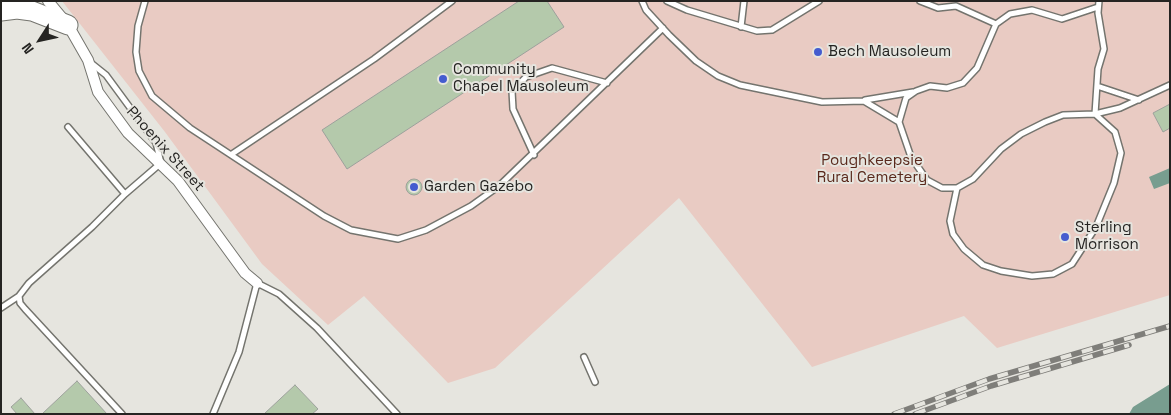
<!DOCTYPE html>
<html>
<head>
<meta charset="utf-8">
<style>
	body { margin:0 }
	#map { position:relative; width:1171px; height:415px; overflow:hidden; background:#e6e5df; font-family:"Space Grotesk",sans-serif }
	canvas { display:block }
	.frame { position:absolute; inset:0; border:2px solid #252422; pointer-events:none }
	.north { position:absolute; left:15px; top:15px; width:50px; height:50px; -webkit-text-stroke:4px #e6e5df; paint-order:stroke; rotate:235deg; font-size:14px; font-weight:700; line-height:20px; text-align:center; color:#252422 }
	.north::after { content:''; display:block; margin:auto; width:18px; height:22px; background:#252422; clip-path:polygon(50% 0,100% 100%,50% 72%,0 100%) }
</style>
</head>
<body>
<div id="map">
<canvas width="1171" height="415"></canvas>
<div class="frame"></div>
<div class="north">N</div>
</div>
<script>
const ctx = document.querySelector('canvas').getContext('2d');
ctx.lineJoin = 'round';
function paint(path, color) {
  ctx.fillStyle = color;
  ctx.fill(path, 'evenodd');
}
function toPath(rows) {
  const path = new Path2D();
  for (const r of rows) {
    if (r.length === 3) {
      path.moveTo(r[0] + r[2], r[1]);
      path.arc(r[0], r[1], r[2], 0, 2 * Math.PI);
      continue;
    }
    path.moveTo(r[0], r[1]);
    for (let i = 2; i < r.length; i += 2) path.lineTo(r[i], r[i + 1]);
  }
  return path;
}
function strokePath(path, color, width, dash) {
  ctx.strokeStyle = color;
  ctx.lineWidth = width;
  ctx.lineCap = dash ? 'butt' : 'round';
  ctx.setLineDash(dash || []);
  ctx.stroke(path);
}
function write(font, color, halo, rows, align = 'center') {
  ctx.font = font + ' "Space Grotesk",sans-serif';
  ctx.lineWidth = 4;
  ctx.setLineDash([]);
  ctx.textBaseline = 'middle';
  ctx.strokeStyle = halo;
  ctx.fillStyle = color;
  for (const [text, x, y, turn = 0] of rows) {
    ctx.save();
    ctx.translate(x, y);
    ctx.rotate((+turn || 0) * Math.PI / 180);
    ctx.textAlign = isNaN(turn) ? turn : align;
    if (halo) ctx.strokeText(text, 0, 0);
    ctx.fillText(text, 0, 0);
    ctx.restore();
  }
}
const green = toPath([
	[62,1,1170,1,1170,295,997,348,964,316,812,367,679,198,495,368,448,383,364,296,328,325,262,264,165,132]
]);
const water = toPath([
	[1170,168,1170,183,1154,189,1149,177],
	[1170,384,1170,414,1129,414,1133,407]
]);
const building = toPath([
	[519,1,547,1,564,27,347,169,322,130,519,1],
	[1170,104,1170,128,1163,132,1153,113,1170,104],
	[414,187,8],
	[77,381,107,414,42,414,77,381],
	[295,385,318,409,312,414,264,414,295,385],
	[21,398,35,414,17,414,11,407,21,398]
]);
const lane = toPath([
	[145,1,138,26,136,52,139,71,152,96,190,128,324,216,351,230,398,239,426,230,471,206,499,186,663,28],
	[642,1,646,10,669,35,696,61,718,76,740,85,822,102,864,101,899,122,911,157,927,180,942,188,957,188,973,179,1001,149,1021,134,1045,122,1063,115,1095,114,1120,108,1170,85],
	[667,1,687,10,757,31,772,30,819,1],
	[920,1,938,8,956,6,996,24],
	[741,27,744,1],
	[91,63,106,75,156,143,161,163,125,194,92,227,29,283,19,296,20,303,25,309,122,414],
	[1097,86,1139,100],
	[865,100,913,92],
	[899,122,906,98,916,91,930,86,947,88,963,83,977,68,996,24,1010,14,1032,10,1062,19,1098,7],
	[68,127,125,194],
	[232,154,374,59,452,1],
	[534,155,513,109,512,91,526,77,552,68,607,83],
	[957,188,950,221,953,234,964,249,983,265,1001,271,1032,276,1053,274,1072,264,1096,227,1114,183,1121,153,1115,132,1095,114,1098,69,1104,49,1098,13,1099,1],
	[1,308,19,296],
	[584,357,595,382],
	[213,414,239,352,257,283,279,294,317,328,397,414]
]);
const street = toPath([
	[48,1,68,25,88,60,98,92,128,133,178,181,245,273,257,283]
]);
const highway = toPath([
	[1,11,17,9,32,11,68,25]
]);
const rail = toPath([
	[894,414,989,379,1170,326],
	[915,414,991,386,1129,345]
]);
const markers = [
	[818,52,5,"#445ccf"],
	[443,79,5,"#445ccf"],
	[414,187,5,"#445ccf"],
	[1065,237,5,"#445ccf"]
];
const poiNames = [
	["Bech Mausoleum",828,52],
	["Community",453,70],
	["Chapel Mausoleum",453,87],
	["Garden Gazebo",424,187],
	["Sterling",1075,228],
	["Morrison",1075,245]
];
const streetNames = [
	["Phoenix Street",165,149,48]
];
const parkNames = [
	["Poughkeepsie",872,161],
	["Rural Cemetery",872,178]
];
paint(green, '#e9cbc3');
paint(water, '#789d8f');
paint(building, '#b4c9ab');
strokePath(building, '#9da19c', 1);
strokePath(lane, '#74746e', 8);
strokePath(street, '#74746e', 12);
strokePath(highway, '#74746e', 21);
strokePath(lane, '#fff', 5);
strokePath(street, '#fff', 10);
strokePath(highway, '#fff', 19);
strokePath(rail, '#7f7e7a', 5.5);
strokePath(rail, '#e6e5df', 4, [11]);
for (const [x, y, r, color] of markers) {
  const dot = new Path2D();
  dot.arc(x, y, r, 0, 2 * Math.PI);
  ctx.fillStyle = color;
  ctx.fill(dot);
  strokePath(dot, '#e6e5df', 2);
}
write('15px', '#252422', '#e6e5df', poiNames, 'left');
write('15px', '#252422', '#e6e5df', streetNames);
write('15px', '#59281b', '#e6e5df', parkNames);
</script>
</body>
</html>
